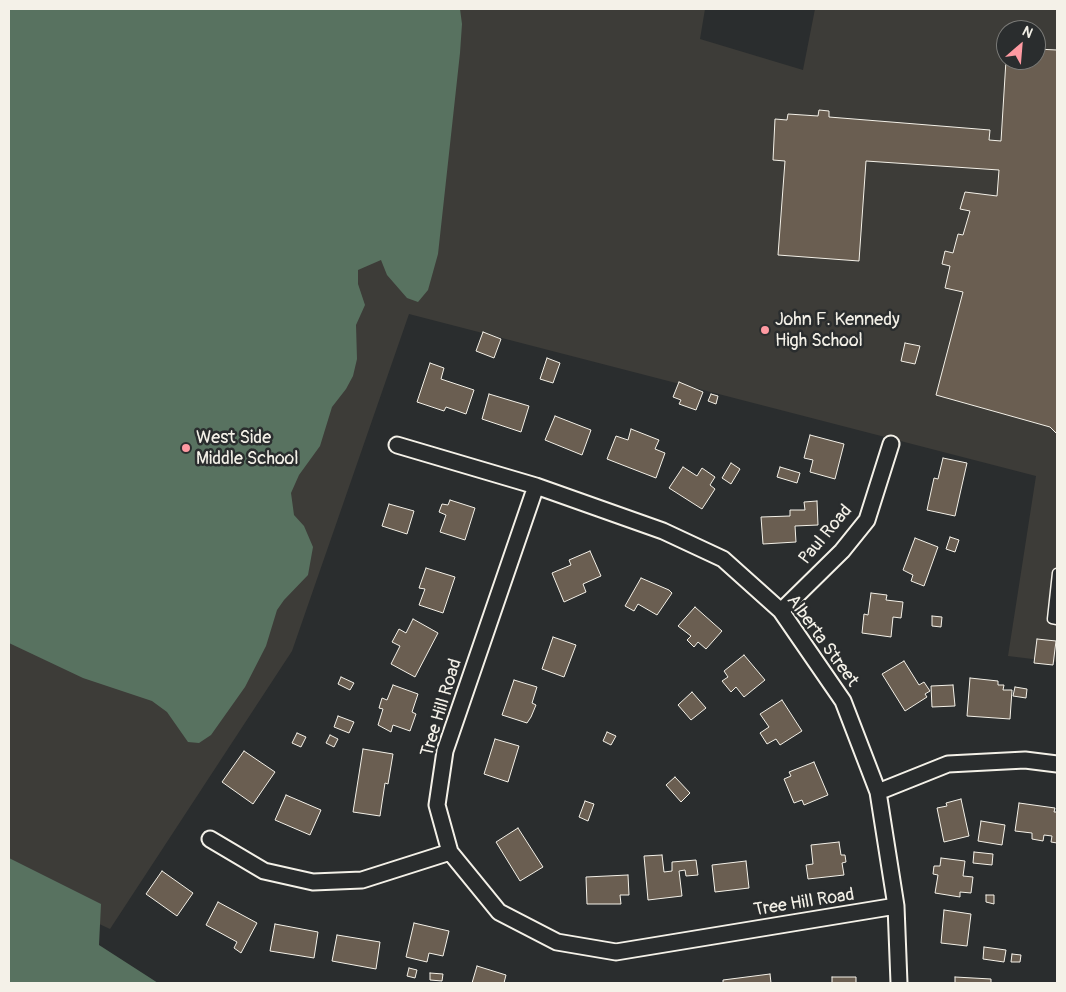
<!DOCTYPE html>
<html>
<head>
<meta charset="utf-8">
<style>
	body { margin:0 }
	#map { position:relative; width:1066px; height:992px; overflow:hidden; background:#2a2d2e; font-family:Pangolin,sans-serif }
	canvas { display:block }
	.frame { position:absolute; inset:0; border:10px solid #f4f1e8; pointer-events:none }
	.north { position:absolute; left:996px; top:20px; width:50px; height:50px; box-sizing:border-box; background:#2a2d2e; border:1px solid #7b7b78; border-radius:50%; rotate:27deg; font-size:14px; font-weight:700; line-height:20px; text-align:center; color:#f4f1e8 }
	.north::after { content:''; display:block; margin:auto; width:18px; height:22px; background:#ff9aa2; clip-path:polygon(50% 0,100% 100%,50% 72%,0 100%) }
</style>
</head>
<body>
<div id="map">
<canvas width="1066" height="992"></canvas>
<div class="frame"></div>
<div class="north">N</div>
</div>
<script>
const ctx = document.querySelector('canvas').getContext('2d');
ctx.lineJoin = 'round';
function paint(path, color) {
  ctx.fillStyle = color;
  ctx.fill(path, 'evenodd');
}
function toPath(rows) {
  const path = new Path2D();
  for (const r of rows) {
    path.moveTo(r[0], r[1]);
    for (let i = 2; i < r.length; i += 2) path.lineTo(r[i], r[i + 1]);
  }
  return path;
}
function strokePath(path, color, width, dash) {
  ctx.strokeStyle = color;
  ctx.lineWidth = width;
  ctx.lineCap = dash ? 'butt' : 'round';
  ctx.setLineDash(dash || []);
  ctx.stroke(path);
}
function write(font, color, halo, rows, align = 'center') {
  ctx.font = font + ' Pangolin,sans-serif';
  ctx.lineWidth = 5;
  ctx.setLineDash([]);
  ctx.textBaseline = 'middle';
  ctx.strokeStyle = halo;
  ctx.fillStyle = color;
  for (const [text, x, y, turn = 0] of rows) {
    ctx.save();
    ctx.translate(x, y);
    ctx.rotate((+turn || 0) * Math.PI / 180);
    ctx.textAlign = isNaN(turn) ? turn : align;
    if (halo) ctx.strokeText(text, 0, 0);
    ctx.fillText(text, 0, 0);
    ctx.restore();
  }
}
const built = toPath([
	[9,9,705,9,700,39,803,70,815,9,1057,10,1057,662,1008,656,1036,476,409,314,292,651,110,929,9,882],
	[1006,30,1036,30,1036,60,1006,60]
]);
const green = toPath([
	[9,9,460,9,462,24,460,53,438,254,428,290,418,302,407,298,387,275,381,260,358,270,358,284,365,305,356,325,357,359,353,376,346,389,332,407,320,446,299,475,291,493,294,515,304,526,313,547,308,575,284,600,277,610,266,646,245,687,211,735,199,743,188,742,167,712,152,701,83,678,9,643],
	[9,858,101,904,99,945,158,983,9,983]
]);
const building = toPath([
	[1036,49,1057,50,1057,434,1050,427,936,395,963,292,945,288,950,266,942,264,945,251,953,253,958,234,963,235,970,211,960,209,965,192,997,196,999,170,866,161,859,261,778,255,785,161,773,160,775,119,787,120,788,114,818,116,819,110,829,111,829,117,990,130,989,140,1001,141,1006,60,1036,60,1036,49],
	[483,332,501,339,494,358,476,351,483,332],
	[905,343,920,346,915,364,901,361,905,343],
	[547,358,560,363,553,383,540,379,547,358],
	[430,363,444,368,441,379,474,390,466,414,446,407,444,411,417,402,430,363],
	[679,382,703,392,696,410,679,404,681,400,673,397,679,382],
	[489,394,529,406,521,432,482,419,489,394],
	[711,394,718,396,716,404,708,401,711,394],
	[555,416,591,430,582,455,545,440,555,416],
	[631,429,659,440,655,449,665,453,656,478,607,459,616,436,628,440,631,429],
	[810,435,844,444,835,479,810,472,813,460,804,458,810,435],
	[943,458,967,463,955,516,927,510,934,478,938,479,943,458],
	[731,463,740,469,731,484,722,478,731,463],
	[683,467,697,476,702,468,715,477,710,485,715,489,702,509,669,488,683,467],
	[780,467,800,473,797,483,777,477,780,467],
	[450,500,475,508,465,540,440,532,446,515,439,512,442,504,448,505,450,500],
	[817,501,818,525,795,526,796,542,763,544,761,517,790,516,790,510,805,510,804,502,817,501],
	[389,504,414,511,407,534,382,526,389,504],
	[950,537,959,540,955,552,946,549,950,537],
	[915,538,938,547,924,586,911,581,913,575,903,570,915,538],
	[590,551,601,576,583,584,586,592,564,602,552,573,571,565,569,560,590,551],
	[426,568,455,577,443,613,419,605,425,589,419,588,426,568],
	[641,578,669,590,672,593,657,615,638,604,634,611,625,606,641,578],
	[871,593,887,595,886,600,903,602,901,618,893,617,891,637,862,633,864,614,868,615,871,593],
	[695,607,722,631,706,649,698,642,694,647,687,640,691,636,678,626,695,607],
	[932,616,942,617,941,627,932,626,932,616],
	[413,619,438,633,415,677,391,664,400,646,392,642,399,629,406,633,413,619],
	[553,637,576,645,564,677,542,669,553,637],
	[1037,639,1056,641,1053,665,1034,663,1037,639],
	[744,655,765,680,744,697,736,687,731,692,722,681,728,677,724,671,744,655],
	[904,661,919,685,924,682,930,691,925,694,927,697,905,711,882,674,904,661],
	[341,677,354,683,350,690,338,684,341,677],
	[970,678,998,681,998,685,1004,685,1003,690,1012,690,1010,719,967,716,970,678],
	[514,680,537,687,532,703,536,705,531,717,527,723,502,715,514,680],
	[393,685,418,694,412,712,416,714,410,731,393,725,391,732,378,725,383,709,379,708,382,698,387,700,393,685],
	[953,685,955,706,932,707,931,686,953,685],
	[1015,687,1027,689,1026,698,1013,696,1015,687],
	[692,692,706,708,691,720,678,705,692,692],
	[782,700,802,731,780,745,776,739,767,744,760,733,769,727,760,714,782,700],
	[338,716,354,722,349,733,334,727,338,716],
	[607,732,616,736,611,745,603,741,607,732],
	[297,733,306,737,301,747,292,743,297,733],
	[330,735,338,739,334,747,326,743,330,735],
	[495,739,519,746,508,782,484,774,495,739],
	[363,749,393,754,388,784,385,783,380,816,353,812,363,749],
	[244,751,275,772,253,804,222,782,244,751],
	[814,762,828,795,804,805,802,800,794,803,784,779,791,776,789,772,814,762],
	[675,777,690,793,681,802,666,785,675,777],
	[286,795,321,810,310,835,275,820,286,795],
	[961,799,969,836,944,842,937,808,947,806,946,803,961,799],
	[585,801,594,804,588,821,579,817,585,801],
	[1019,803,1055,808,1054,812,1057,812,1057,843,1051,842,1052,836,1044,835,1043,841,1032,839,1032,833,1015,831,1019,803],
	[981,821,1005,825,1002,845,978,841,981,821],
	[518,828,543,867,520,881,496,842,518,828],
	[839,842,841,855,845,855,846,862,842,863,844,875,808,879,806,865,813,864,811,845,839,842],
	[974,852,993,854,992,865,973,863,974,852],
	[662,855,664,872,672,871,672,862,696,860,698,875,686,876,685,870,679,871,682,896,648,900,644,856,662,855],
	[941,858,965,861,963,876,973,877,971,893,960,892,960,897,935,893,938,875,933,874,934,866,940,866,941,858],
	[746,861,749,888,715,892,712,865,746,861],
	[162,871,193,893,177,916,146,894,162,871],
	[628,875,629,895,620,895,621,904,587,904,586,877,628,875],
	[986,895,994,895,994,904,986,902,986,895],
	[218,902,257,923,241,953,234,948,237,942,206,925,218,902],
	[944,910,971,914,967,946,941,943,944,910],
	[414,923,449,931,443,956,429,953,427,962,406,957,414,923],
	[275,924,318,932,314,958,270,951,275,924],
	[337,935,380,942,376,969,332,961,337,935],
	[984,947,1006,950,1004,962,983,959,984,947],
	[1012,954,1021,955,1020,962,1011,962,1012,954],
	[477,966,506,975,504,983,472,983,477,966],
	[409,968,417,970,415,978,407,976,409,968],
	[430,973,443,974,442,981,430,980,430,973],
	[770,974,771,983,723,983,723,980,770,974],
	[832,977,856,977,856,983,832,983,832,977],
	[955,977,991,979,991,983,955,983,955,977]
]);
const service = toPath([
	[1057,573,1052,619,1057,620]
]);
const minor = toPath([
	[397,445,536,486,663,531,723,559,781,611,843,701,878,792,896,906,899,983],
	[536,486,445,751,437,805,450,852,499,912,557,942,616,952,896,906],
	[781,611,842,551,867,520,891,444],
	[878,792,948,764,1025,760,1057,764],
	[210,839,264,871,313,882,362,880,450,852]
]);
const markers = [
	[765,330,5,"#ff9aa2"],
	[186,448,5,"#ff9aa2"]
];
const poiNames = [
	["John F. Kennedy",775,320],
	["High School",775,341],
	["West Side",196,438],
	["Middle School",196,459]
];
const streetNames = [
	["Paul Road",826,535,-50],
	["Alberta Street",822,641,54],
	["Tree Hill Road",442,708,-73],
	["Tree Hill Road",804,903,-9]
];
paint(built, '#3d3c38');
paint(green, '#587260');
paint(building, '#6a5e51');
strokePath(building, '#f4f1e8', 1);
strokePath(service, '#f4f1e8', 11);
strokePath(minor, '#f4f1e8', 19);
strokePath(service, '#2a2d2e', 8);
strokePath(minor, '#2a2d2e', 15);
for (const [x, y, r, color] of markers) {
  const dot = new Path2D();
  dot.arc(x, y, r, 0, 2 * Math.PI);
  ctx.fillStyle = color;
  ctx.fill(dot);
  strokePath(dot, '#2a2d2e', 2);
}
write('18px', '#f4f1e8', '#2a2d2e', poiNames, 'left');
write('18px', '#f4f1e8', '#2a2d2e', streetNames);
</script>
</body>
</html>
